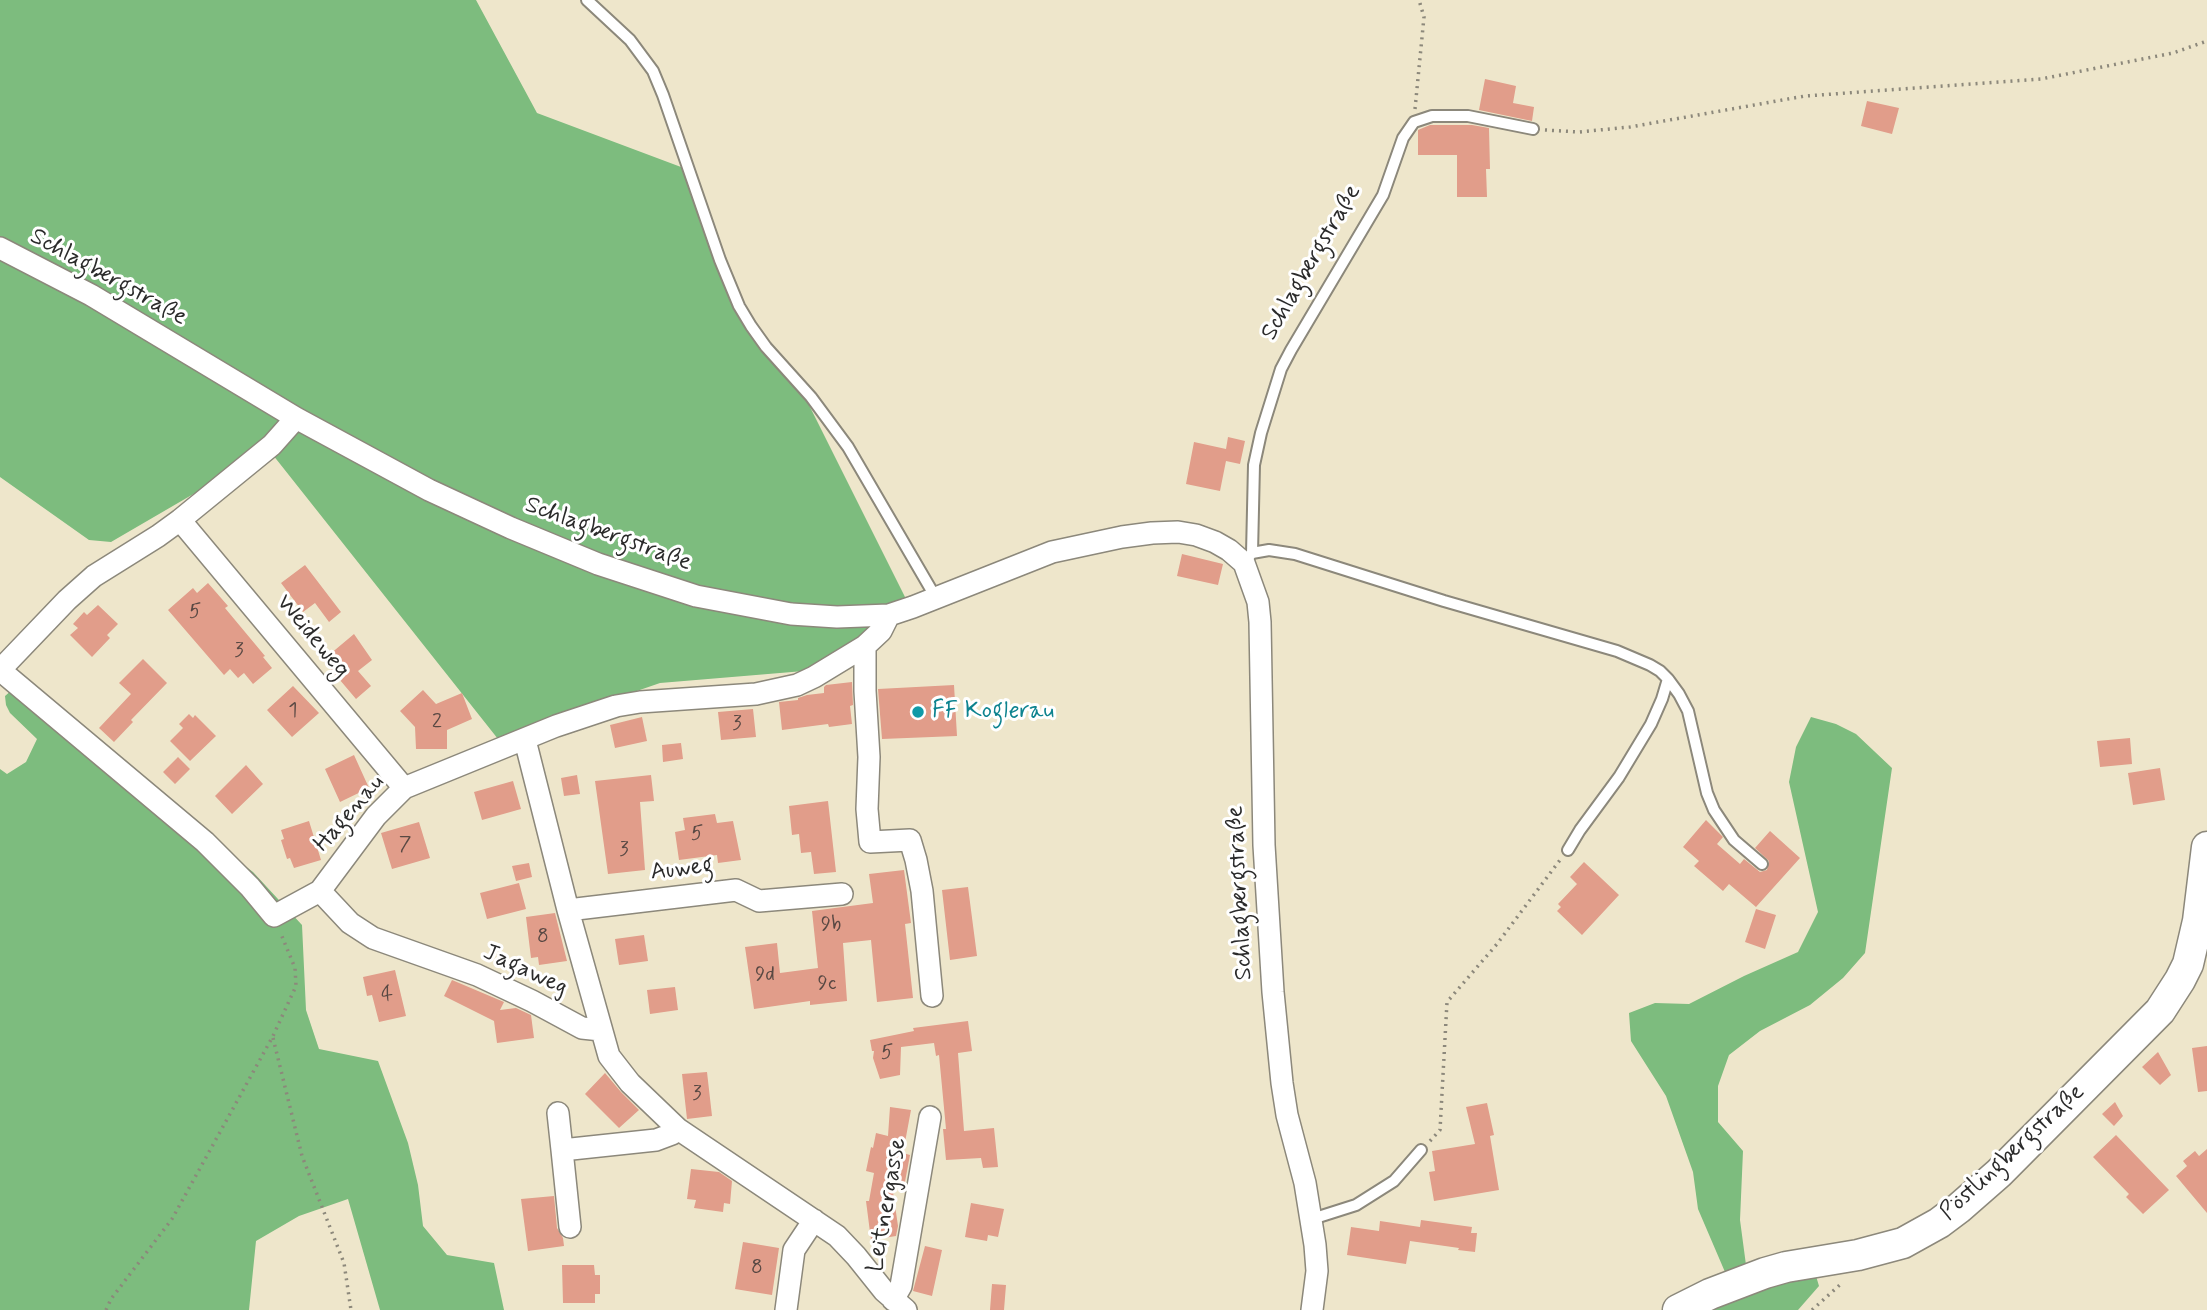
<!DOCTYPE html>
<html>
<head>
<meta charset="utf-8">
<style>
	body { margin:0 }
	canvas { display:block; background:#eee6cb }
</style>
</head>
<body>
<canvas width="2207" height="1310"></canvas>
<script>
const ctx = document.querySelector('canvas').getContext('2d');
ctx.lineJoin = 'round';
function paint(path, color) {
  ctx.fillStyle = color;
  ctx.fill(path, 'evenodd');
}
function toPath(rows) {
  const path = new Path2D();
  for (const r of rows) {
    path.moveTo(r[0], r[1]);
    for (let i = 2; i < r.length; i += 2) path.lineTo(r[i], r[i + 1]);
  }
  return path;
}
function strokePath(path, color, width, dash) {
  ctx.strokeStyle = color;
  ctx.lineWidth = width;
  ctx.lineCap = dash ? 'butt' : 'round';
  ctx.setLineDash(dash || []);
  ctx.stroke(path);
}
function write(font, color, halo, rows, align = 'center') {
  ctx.font = font + ' Mynerve,sans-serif';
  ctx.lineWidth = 6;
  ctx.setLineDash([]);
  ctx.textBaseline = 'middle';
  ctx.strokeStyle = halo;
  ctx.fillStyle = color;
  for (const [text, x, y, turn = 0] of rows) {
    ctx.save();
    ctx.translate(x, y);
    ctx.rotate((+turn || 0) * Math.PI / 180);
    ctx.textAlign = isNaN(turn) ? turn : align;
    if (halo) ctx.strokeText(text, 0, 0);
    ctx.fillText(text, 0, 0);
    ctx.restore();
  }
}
const forest = toPath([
	[0,0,476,0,537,113,689,170,741,301,802,391,913,613,816,670,660,683,498,739,269,450,111,542,89,540,0,477],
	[12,690,253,872,302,925,306,1010,319,1049,378,1061,408,1143,418,1185,423,1226,447,1255,494,1263,504,1310,380,1310,348,1199,299,1216,256,1241,249,1310,0,1310,0,769,7,774,26,762,37,739,10,713,6,705,5,696],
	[1811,717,1836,724,1856,734,1892,768,1865,953,1843,978,1810,1005,1760,1031,1729,1055,1718,1086,1718,1122,1743,1151,1740,1220,1746,1265,1725,1272,1698,1209,1693,1172,1666,1096,1631,1041,1629,1013,1655,1003,1689,1004,1744,976,1798,952,1818,912,1789,782,1796,747],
	[1816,1276,1819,1286,1798,1310,1705,1310,1751,1292]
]);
const building = toPath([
	[1485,79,1516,86,1513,103,1534,107,1532,121,1479,110],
	[1867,101,1899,108,1892,134,1861,126],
	[1430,125,1472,125,1489,128,1490,169,1486,169,1487,197,1457,197,1457,155,1418,155,1418,130],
	[1228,437,1245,441,1240,464,1226,461,1220,491,1186,484,1194,442,1226,449],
	[1182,554,1223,564,1218,585,1177,576],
	[305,565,341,612,329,622,315,603,303,612,281,583],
	[208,583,228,606,225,608,265,656,263,657,272,668,253,684,244,673,238,678,230,669,224,675,168,610,193,588,197,593],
	[98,605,118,624,107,635,110,638,92,657,70,635,78,628,73,624,84,612,87,615],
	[354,634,372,660,358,671,371,686,356,699,323,660],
	[143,659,167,683,131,720,133,722,114,742,99,728,131,694,119,683],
	[852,682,853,705,850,706,852,724,829,727,828,724,782,730,779,702,798,700,798,698,807,695,824,693,824,687,826,685],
	[954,685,957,736,882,739,878,689],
	[293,686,319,713,292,737,267,710],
	[423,690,436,704,462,693,472,719,447,730,447,749,416,749,415,727,400,711],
	[753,709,756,737,721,740,718,712],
	[189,714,193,718,195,715,216,736,190,761,170,741,183,728,179,724],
	[642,717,647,741,615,748,610,725],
	[2130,738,2132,764,2100,767,2097,741],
	[681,743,683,759,663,762,662,745],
	[354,755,369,788,340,802,325,769],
	[178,757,190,769,175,784,163,772],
	[246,765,263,784,232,814,215,796],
	[2160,768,2165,800,2133,805,2128,773],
	[577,775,580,794,564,796,561,778],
	[651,775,654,801,640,802,645,870,608,874,595,781],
	[513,781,521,809,482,820,474,792],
	[828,801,836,872,814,874,811,852,801,853,799,834,792,835,789,806],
	[715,814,717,823,733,821,741,860,718,863,717,855,679,860,675,832,685,830,683,818],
	[1706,820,1723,837,1717,844,1740,864,1744,859,1760,872,1767,870,1769,861,1755,848,1770,831,1800,858,1756,907,1729,884,1723,891,1694,866,1699,861,1683,847],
	[309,821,321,860,294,868,290,858,287,859,281,840,284,839,281,830],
	[419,822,430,858,392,869,381,833],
	[1584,862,1619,895,1582,935,1557,911,1561,907,1558,904,1577,884,1570,877],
	[529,863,532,877,516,881,512,866],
	[904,870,911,923,905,924,913,998,877,1002,871,940,843,943,847,1001,810,1005,810,1001,754,1009,745,947,777,943,780,973,818,968,812,911,873,903,869,874],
	[519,883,526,909,487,919,480,893],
	[968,887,977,956,950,960,942,890],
	[1756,909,1776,915,1765,949,1745,942],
	[555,913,567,961,539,965,538,957,531,958,526,917],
	[644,935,648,961,619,965,615,939],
	[395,970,406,1016,379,1022,372,995,367,996,363,977],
	[452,980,504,1002,500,1010,516,1008,531,1015,534,1038,497,1043,494,1021,444,996],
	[675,987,678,1010,650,1014,647,990],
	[968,1021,972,1051,958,1053,964,1131,994,1128,998,1167,983,1168,981,1158,946,1160,943,1129,946,1129,939,1055,936,1056,934,1043,901,1047,900,1075,880,1079,873,1058,874,1051,872,1051,870,1040,914,1031,913,1028],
	[2207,1046,2207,1091,2198,1092,2192,1048],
	[2158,1052,2171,1075,2160,1085,2142,1067],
	[707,1072,712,1116,687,1119,682,1074],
	[605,1073,621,1092,639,1110,619,1128,585,1094],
	[2115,1102,2123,1116,2114,1126,2102,1114],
	[1487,1103,1494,1135,1490,1136,1499,1190,1434,1201,1429,1172,1435,1171,1432,1151,1475,1144,1466,1107],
	[890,1107,911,1110,903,1153,910,1155,904,1187,892,1185,898,1226,896,1236,871,1240,866,1201,869,1201,874,1173,866,1171,871,1147,873,1148,876,1133,888,1136],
	[2116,1135,2169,1190,2143,1214,2126,1197,2129,1194,2093,1157],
	[2207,1149,2207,1213,2176,1176,2187,1166,2183,1161,2195,1151,2199,1156],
	[691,1169,719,1172,732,1181,730,1204,724,1203,723,1212,694,1208,696,1200,687,1199],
	[554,1196,557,1228,563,1238,564,1246,528,1251,521,1199],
	[971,1203,1004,1209,998,1237,988,1235,987,1241,965,1237],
	[1421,1220,1472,1227,1471,1233,1477,1233,1475,1252,1458,1250,1459,1248,1410,1241,1406,1264,1347,1255,1351,1227,1379,1231,1380,1221,1420,1227],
	[743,1242,779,1248,772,1295,735,1289],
	[925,1246,942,1250,932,1296,913,1291],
	[562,1265,594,1265,595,1275,600,1275,600,1294,595,1294,595,1303,563,1303],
	[992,1284,1006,1285,1004,1310,990,1310]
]);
const path = toPath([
	[1415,109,1424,17,1419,0],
	[1545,130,1579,132,1630,127,1805,96,2041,79,2173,53,2207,41],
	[273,1038,302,1156,344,1263,351,1310],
	[1430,1141,1440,1130,1447,1002,1497,944,1560,860],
	[106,1310,111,1299,172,1219,273,1036,296,986,295,968,281,934],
	[1812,1310,1843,1282]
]);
const service = toPath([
	[587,0,630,40,653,71,663,95,720,260,739,306,751,326,766,347,811,397,848,447,936,598],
	[1252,553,1269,550,1295,554,1444,601,1617,651,1650,665,1660,671,1668,679,1662,699,1651,724,1619,777,1580,830,1568,850],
	[1248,558,1252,553,1254,465,1261,433,1281,369,1291,350,1383,195,1403,138,1414,122,1432,116,1468,116,1533,129],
	[1668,679,1679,694,1688,711,1707,793,1714,810,1734,840,1762,864],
	[1312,1219,1356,1205,1394,1181,1421,1150]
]);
const minor = toPath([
	[0,248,91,295,296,418,429,490,511,528,598,564,696,596,791,614,837,617,889,615,913,607,1052,552,1122,537,1152,533,1178,532,1196,535,1215,542,1229,550,1244,563,1258,602,1260,622,1264,845,1273,992,1282,1083,1287,1115,1305,1183,1315,1245,1317,1271,1312,1310],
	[180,520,404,788],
	[865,646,865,691,869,757,867,809,870,842,910,840,916,860,922,891,932,996],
	[0,670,205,842,250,887,274,916,320,891,376,816,404,788,556,726,616,706,640,702,756,694,797,685,814,677,865,646,881,631,889,615],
	[0,670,67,600,94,576,158,536,180,520,272,445,296,418],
	[525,740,568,910,609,1056,630,1083,678,1129,837,1236,856,1256,884,1291,906,1310],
	[320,891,350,923,373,938,477,975,532,1001,582,1028,601,1030],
	[568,910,736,890,759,901,842,894],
	[558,1113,562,1150],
	[570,1227,562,1150,656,1140,672,1134,678,1129],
	[893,1300,901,1286,930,1117],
	[786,1310,794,1250,814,1220]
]);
const secondary = toPath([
	[1678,1310,1710,1294,1765,1273,1786,1267,1858,1255,1903,1243,1939,1223,1959,1208,1999,1173,2160,1011,2180,980,2188,964,2198,921,2207,847]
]);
const markers = [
	[918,712,7,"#0f9aa8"]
];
const numberNames = [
	["5",195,613],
	["3",239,652],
	["1",293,712],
	["2",437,723],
	["3",737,725],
	["5",697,835],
	["7",405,846],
	["3",624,851],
	["9b",831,926],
	["8",543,938],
	["9d",765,976],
	["9c",827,985],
	["4",387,996],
	["5",887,1054],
	["3",697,1095],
	["8",757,1269]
];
const streetNames = [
	["Schlagbergstraße",1312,263,-60],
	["Schlagbergstraße",108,278,29],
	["Schlagbergstraße",608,535,20],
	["Weideweg",312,637,50],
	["Hagenau",350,814,-49],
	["Auweg",682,870,-7],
	["Schlagbergstraße",1241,893,-93],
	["Jagaweg",525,971,25],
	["Pöstlingbergstraße",2013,1153,-43],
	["Leitnergasse",888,1205,-80]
];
const cultureNames = [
	["FF Koglerau",932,712]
];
paint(forest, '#7dbc7e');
paint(building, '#e19d8a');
strokePath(service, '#8c887b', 14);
strokePath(minor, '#8c887b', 24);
strokePath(secondary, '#8c887b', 33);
strokePath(path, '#8c887b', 3.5, [2, 5]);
strokePath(service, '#fff', 10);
strokePath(minor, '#fff', 21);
strokePath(secondary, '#fff', 30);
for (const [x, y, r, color] of markers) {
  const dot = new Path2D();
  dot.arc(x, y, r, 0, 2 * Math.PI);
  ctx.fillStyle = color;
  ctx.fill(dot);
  strokePath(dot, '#fff', 2.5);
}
write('21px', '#584843', null, numberNames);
write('24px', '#2b2b2b', '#fff', streetNames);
write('24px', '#0d838f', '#fff', cultureNames, 'left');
</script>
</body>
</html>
